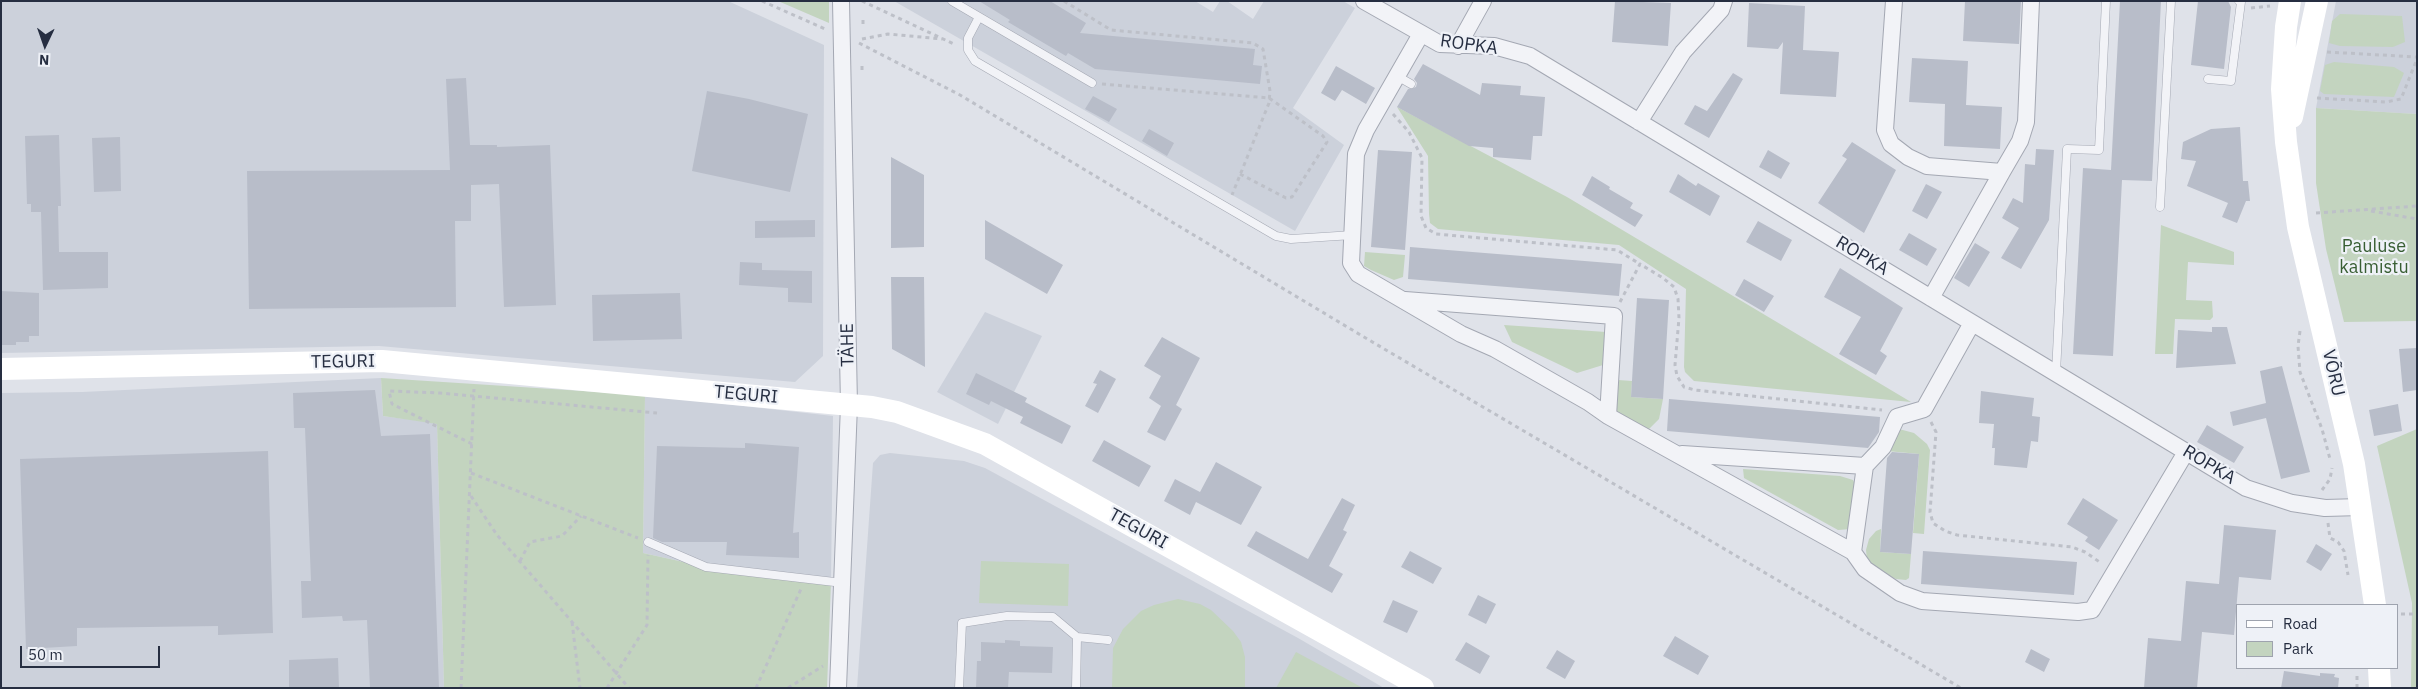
<!DOCTYPE html>
<html>
<head>
<meta charset="utf-8">
<style>
  body { margin:0 }
  #map { position:relative; width:2418px; height:689px; overflow:hidden; background:#dfe2e9; font-family:"IBM Plex Sans",sans-serif }
  canvas { display:block }
  .frame { position:absolute; inset:0; border:2px solid #262e41; pointer-events:none }
  .legend { position:absolute; left:2236px; top:604px; width:162px; height:65px; box-sizing:border-box; background:#eef1f7; border:1px solid #9ea3ae; margin:0; padding:6px 9px; list-style:none; font-size:15px; color:#262e41 }
  .legend li { display:flex; align-items:center; gap:10px; height:25px }
  .legend b { width:25px; border:1px solid #9ea3ae }
  .north { position:absolute; left:20px; top:20px; width:50px; height:50px; -webkit-text-stroke:4px #eef1f7; paint-order:stroke; rotate:183deg; font-size:14px; font-weight:700; line-height:20px; text-align:center; color:#262e41 }
  .north::after { content:''; display:block; margin:auto; width:18px; height:22px; background:#262e41; clip-path:polygon(50% 0,100% 100%,50% 72%,0 100%) }
  .scale { position:absolute; left:20px; top:646px; width:140px; height:22px; box-sizing:border-box; border:2px solid #262e41; border-top:0; padding-left:6px; font-size:15px; line-height:18px; white-space:nowrap; color:#262e41; -webkit-text-stroke:4px #eef1f7; paint-order:stroke }
</style>
</head>
<body>
<div id="map">
<canvas width="2418" height="689"></canvas>
<div class="frame"></div>
<ul class="legend">
<li><b style="height:6px;background:#fff"></b>Road</li>
<li><b style="height:14px;background:#c3d4bf"></b>Park</li>
</ul>
<div class="north">N</div>
<div class="scale">50 m</div>
</div>
<script>
const c = document.querySelector('canvas').getContext('2d');
c.lineJoin = 'round';
function fillPath(path, color) {
  c.fillStyle = color;
  c.fill(path, 'evenodd');
}
function toPath(rows) {
  const path = new Path2D();
  for (const r of rows) {
    path.moveTo(r[0], r[1]);
    for (let i = 2; i < r.length; i += 2) path.lineTo(r[i], r[i + 1]);
  }
  return path;
}
function strokePath(path, color, width, dash) {
  c.strokeStyle = color;
  c.lineWidth = width;
  c.lineCap = dash ? 'butt' : 'round';
  c.setLineDash(dash || []);
  c.stroke(path);
}
function drawText(font, color, halo, rows, align = 'center') {
  c.font = font + ' "IBM Plex Sans",sans-serif';
  c.lineWidth = 4.5;
  c.setLineDash([]);
  c.textBaseline = 'middle';
  c.strokeStyle = halo;
  c.fillStyle = color;
  for (const [text, x, y, turn = 0] of rows) {
    c.save();
    c.translate(x, y);
    c.rotate((+turn || 0) * Math.PI / 180);
    c.textAlign = isNaN(turn) ? turn : align;
    if (halo) c.strokeText(text, 0, 0);
    c.fillText(text, 0, 0);
    c.restore();
  }
}
const built = toPath([
  [1,1,728,1,824,45,823,356,795,382,379,346,1,353],
  [894,1,1195,1,1213,12,1220,1,1227,1,1253,19,1264,1,1343,1,1355,8,1293,108,1344,145,1295,231],
  [2336,1,2417,1,2417,114,2316,108],
  [985,312,1042,336,998,424,937,392],
  [381,378,383,416,437,423,444,688,1,688,1,393,82,392],
  [645,395,833,416,831,582,706,567,643,553],
  [890,453,964,461,985,468,1298,638,1384,688,857,688,873,463,880,455]
]);
const green = toPath([
  [778,1,829,1,829,23],
  [2340,14,2402,16,2405,42,2393,47,2340,46,2329,43,2332,21],
  [2334,62,2394,67,2404,73,2394,97,2324,94,2320,91,2325,65],
  [1397,107,1567,197,1911,402,1694,381,1685,372,1684,367,1686,289,1619,245,1438,229,1430,223,1429,214,1428,156],
  [2316,108,2417,114,2417,321,2344,322,2326,249,2316,183],
  [2161,225,2234,252,2234,265,2188,262,2186,300,2212,301,2213,317,2210,320,2175,319,2173,354,2155,354],
  [1365,252,1405,255,1403,277,1394,280,1371,270,1364,266],
  [1504,325,1606,332,1603,365,1577,373,1512,342],
  [381,378,645,395,643,553,706,567,831,582,827,688,444,688,437,424,383,416],
  [1618,380,1632,381,1631,397,1663,399,1659,419,1649,429,1620,416,1616,411],
  [1899,429,1914,433,1927,444,1930,450,1924,534,1913,533,1919,454,1887,451],
  [2417,429,2417,688,2411,688,2412,603,2377,446],
  [1743,469,1840,476,1853,480,1855,484,1851,529,1838,530,1744,478],
  [1881,529,1880,552,1911,554,1909,578,1906,580,1896,579,1872,567,1867,560,1866,550,1869,539,1876,531],
  [981,561,1069,564,1068,606,979,603],
  [1178,599,1200,604,1211,610,1233,631,1241,642,1245,657,1245,688,1112,688,1113,648,1123,629,1141,611,1154,605],
  [1296,652,1363,688,1276,688]
]);
const building = toPath([
  [979,1,1050,1,1086,23,1080,33,1255,49,1253,65,1262,66,1260,84,1095,69,1068,53,1066,56,1008,22,1010,20],
  [1615,1,1671,3,1668,46,1612,42],
  [1965,1,2021,1,2019,44,1963,41],
  [2120,1,2161,1,2152,181,2122,180,2113,356,2073,354,2083,168,2111,170],
  [2198,1,2228,1,2231,7,2224,69,2191,65],
  [1749,3,1805,6,1803,50,1839,52,1836,97,1780,94,1783,42,1778,49,1747,47],
  [1912,58,1968,61,1966,105,2002,107,2000,149,1944,146,1945,104,1909,102],
  [1423,64,1480,95,1482,83,1521,86,1520,95,1545,97,1542,136,1533,136,1531,160,1493,157,1493,148,1469,146,1397,107,1408,89,1416,87,1417,83,1414,79],
  [1336,66,1375,88,1366,104,1342,90,1335,101,1321,93],
  [1733,73,1743,79,1709,138,1684,124,1695,105,1707,111],
  [466,78,470,145,497,145,497,147,550,145,556,305,504,307,499,184,471,185,471,221,455,221,456,307,249,309,247,171,450,170,446,79],
  [707,91,749,99,808,114,790,192,692,171],
  [1093,96,1117,109,1109,122,1085,109],
  [2240,127,2243,181,2248,181,2250,201,2246,201,2237,223,2222,217,2228,203,2187,186,2196,161,2181,159,2183,142,2211,129],
  [1149,129,1174,143,1167,156,1142,141],
  [59,135,61,206,58,206,59,252,108,252,108,288,43,290,41,212,31,212,31,204,27,204,25,136],
  [120,137,121,191,94,192,92,138],
  [1852,142,1896,170,1864,233,1818,203,1847,159,1842,156],
  [2036,149,2054,150,2049,220,2021,269,2001,258,2019,228,2002,218,2013,198,2023,203,2025,164,2035,165],
  [1378,150,1412,152,1405,250,1371,247],
  [1768,150,1790,163,1781,179,1759,167],
  [891,157,924,175,924,247,891,248],
  [1678,174,1696,186,1698,183,1720,196,1710,216,1669,192],
  [1592,176,1610,187,1609,189,1633,203,1630,208,1643,215,1635,227,1582,195],
  [1926,184,1942,192,1927,219,1912,211],
  [815,220,815,237,755,238,755,221],
  [985,220,1063,265,1047,294,985,259],
  [1758,221,1792,240,1781,261,1746,242],
  [1909,233,1937,249,1927,266,1899,250],
  [1975,243,1990,252,1969,287,1954,278],
  [1410,247,1622,264,1619,296,1408,279],
  [740,262,762,263,762,270,812,271,812,303,788,302,788,288,739,285],
  [1840,268,1903,308,1880,351,1887,356,1876,375,1839,354,1861,317,1824,297],
  [891,277,924,277,925,367,892,349],
  [1744,279,1774,296,1764,312,1735,295],
  [1,291,39,293,39,336,29,336,29,342,16,342,16,345,1,345],
  [680,293,682,339,593,341,592,295],
  [1637,298,1669,300,1663,399,1631,397],
  [2212,327,2227,327,2236,364,2176,368,2178,330,2212,332],
  [1162,337,1200,358,1176,405,1182,409,1165,441,1147,432,1161,406,1149,398,1161,376,1144,366],
  [2417,348,2417,390,2403,392,2399,349],
  [2282,366,2310,472,2281,479,2266,418,2233,426,2230,412,2266,403,2260,371],
  [1100,370,1116,379,1098,413,1085,406,1097,384,1093,383],
  [976,373,1027,398,1025,402,1071,426,1062,444,1020,423,1023,417,991,401,989,405,966,394],
  [375,390,381,436,430,434,439,688,370,688,367,620,343,621,342,616,302,618,301,581,311,581,305,428,294,428,293,393],
  [1981,391,2034,398,2032,416,2040,417,2038,442,2031,441,2027,468,1994,465,1995,448,1992,448,1994,424,1979,423],
  [1669,399,1880,417,1879,432,1868,448,1667,431],
  [2398,404,2402,431,2374,436,2369,410],
  [2207,425,2244,447,2234,463,2197,442],
  [1104,440,1151,466,1139,487,1092,461],
  [745,443,799,447,793,533,799,532,799,558,726,555,727,542,662,542,653,538,657,446,745,448],
  [268,451,273,633,218,635,218,626,77,628,77,646,26,649,20,459],
  [1892,452,1919,454,1911,554,1880,552,1887,458],
  [1216,462,1262,487,1241,525,1196,502,1190,515,1164,501,1175,479,1200,492],
  [1342,498,1355,505,1343,530,1347,532,1329,566,1343,574,1332,593,1247,546,1256,531,1308,559],
  [2083,498,2118,520,2099,550,2085,541,2088,537,2067,524],
  [2224,525,2276,530,2271,580,2239,577,2234,635,2202,632,2197,688,2144,688,2148,638,2181,641,2186,581,2219,584],
  [2316,544,2332,554,2321,571,2306,562],
  [1410,551,1442,568,1433,584,1401,567],
  [1923,551,2077,562,2074,595,1921,584],
  [1478,595,1496,604,1486,624,1468,615],
  [1393,600,1418,611,1407,633,1383,622],
  [1675,636,1709,656,1698,675,1663,656],
  [1005,640,1020,641,1020,646,1053,647,1052,673,1009,672,1008,688,976,688,977,661,981,661,981,642,1005,643],
  [1466,642,1490,656,1480,674,1455,660],
  [2031,649,2050,659,2044,672,2025,662],
  [1557,650,1575,661,1565,679,1546,668],
  [338,658,339,688,289,688,289,660],
  [2284,671,2320,676,2320,673,2335,674,2334,677,2339,678,2338,688,2281,688]
]);
const path = toPath([
  [762,1,825,29],
  [862,1,956,45],
  [1064,1,1111,30,1253,43,1263,49,1270,91,1269,103,1232,195],
  [2251,8,2270,6],
  [863,24,863,16],
  [862,39,888,34,942,39],
  [859,43,960,95,1369,340,1961,688],
  [2327,52,2417,57],
  [862,70,862,63],
  [1102,84,1269,98,1323,136,1327,142,1292,197,1286,198,1240,174],
  [2317,98,2386,102,2401,99,2417,59],
  [1393,114,1409,132,1422,158,1421,216,1426,228,1436,234,1617,250,1640,264],
  [2371,211,2417,219],
  [2316,213,2417,206],
  [1620,302,1640,264,1663,278,1674,287,1678,299,1679,318,1675,365,1677,376,1684,387,1695,390,1882,410],
  [2300,331,2298,346,2300,372,2322,429,2330,459],
  [1931,422,1936,432,1930,512,1933,523,1945,531,1957,535,2072,547,2085,552,2101,563],
  [472,444,392,404,389,391,440,393,657,413],
  [471,473,638,538],
  [2322,490,2330,479,2332,468],
  [471,496,497,535,629,688],
  [2328,523,2330,538,2338,542,2344,551,2348,575],
  [520,561,530,542,562,536,581,516],
  [2401,614,2417,614],
  [572,622,580,688],
  [461,688,474,389],
  [607,688,647,625,648,555],
  [756,688,801,589],
  [788,688,823,666],
  [2357,688,2357,676]
]);
const lane = toPath([
  [952,1,1092,83],
  [979,17,968,38,968,50,975,61,1276,236,1291,239,1353,235],
  [1397,76,1411,84],
  [2208,79,2231,81,2241,2,2239,1],
  [2160,207,2171,1],
  [2056,373,2067,149,2099,150,2106,1],
  [648,542,706,567,843,583],
  [959,688,962,623,1007,616,1053,617,1077,637,1108,640],
  [1076,688,1077,637]
]);
const street = toPath([
  [1364,1,1440,44,1494,46,1530,56,2246,488,2292,503,2325,508,2361,507],
  [1894,1,1885,130,1891,144,1908,157,1927,166,2002,172,2020,141,2026,122,2031,1],
  [1421,34,1366,130,1356,154,1351,263,1358,274,1461,334,1495,349,1588,402,1608,416,1853,552,1865,569,1900,593,1922,601,2078,612,2092,610,2186,452],
  [1458,46,1483,1],
  [1639,122,1683,52,1721,10,1724,1],
  [1931,298,2002,172],
  [1405,300,1614,316,1608,416],
  [1682,454,1865,466,1853,552],
  [1865,466,1883,447,1897,417,1924,409,1972,323],
  [838,688,849,405,841,1]
]);
const secondary = toPath([
  [2290,1,2286,27,2282,89,2286,142,2298,227,2354,464,2375,605],
  [2292,117,2317,1],
  [1,369,382,361,872,407,897,412,985,444,1423,688],
  [2379,668,2380,688]
]);
const streetNames = [
  ["ROPKA",1469,45,8],
  ["ROPKA",1862,256,31],
  ["TÄHE",848,345,-91],
  ["TEGURI",343,362,-1],
  ["VÕRU",2333,373,77],
  ["TEGURI",746,395,5],
  ["ROPKA",2209,465,31],
  ["TEGURI",1138,529,29]
];
const parkNames = [
  ["Pauluse",2374,247],
  ["kalmistu",2374,268]
];
fillPath(built, '#ccd1db');
fillPath(green, '#c3d4bf');
fillPath(building, '#b8bdc9');
strokePath(lane, '#a4a8b3', 9);
strokePath(street, '#a4a8b3', 18);
strokePath(path, '#bdc0c8', 3, [4, 4]);
strokePath(lane, '#f2f3f7', 8);
strokePath(street, '#f2f3f7', 16);
strokePath(secondary, '#fff', 22);
drawText('18px', '#262e41', '#eef1f7', streetNames);
drawText('18px', '#385e33', '#eef1f7', parkNames);
</script>
</body>
</html>
